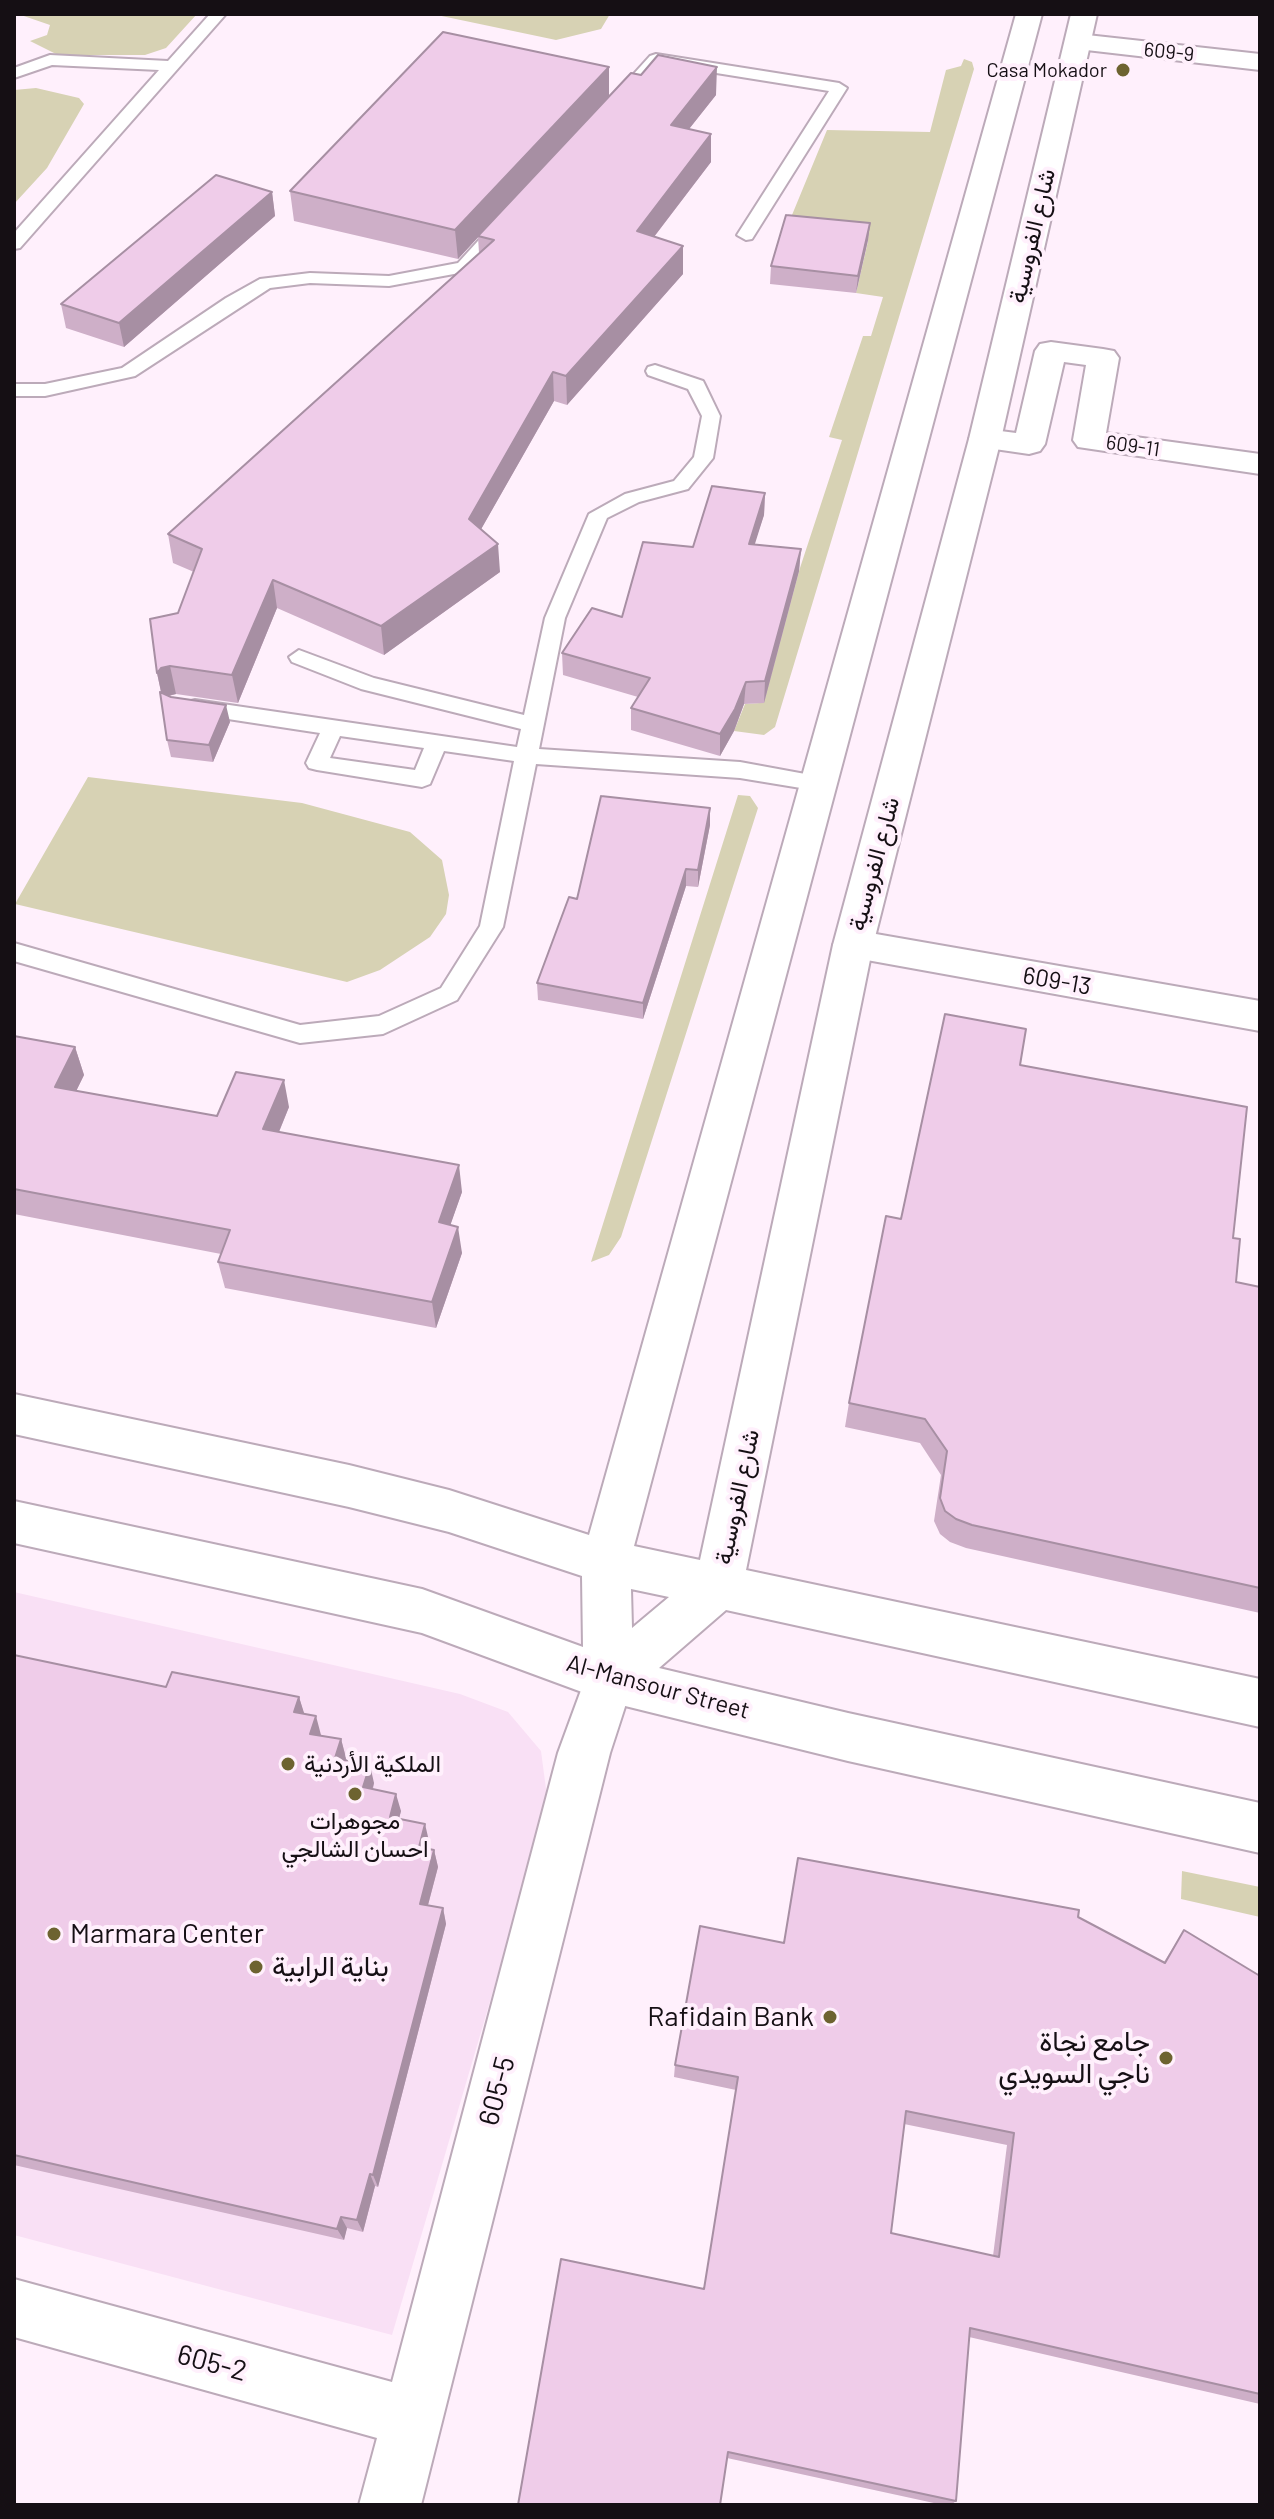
<!DOCTYPE html>
<html>
<head>
<meta charset="utf-8">
<style>
  body { margin:0 }
  #map { position:relative; width:1274px; height:2519px; overflow:hidden; background:#fff0fc; font-family:Barlow,sans-serif }
  canvas { display:block }
  .frame { position:absolute; inset:0; border:16px solid #150f14; pointer-events:none }
</style>
</head>
<body>
<div id="map">
<canvas width="1274" height="2519"></canvas>
<div class="frame"></div>
</div>
<script>
const c = document.querySelector('canvas').getContext('2d');
c.lineJoin = 'round';
function fillPath(path, color) {
  c.fillStyle = color;
  c.fill(path, 'evenodd');
}
function toPath(rows) {
  const path = new Path2D();
  for (const r of rows) {
    path.moveTo(r[0], r[1]);
    for (let i = 2; i < r.length; i += 2) path.lineTo(r[i], r[i + 1]);
  }
  return path;
}
function strokePath(path, color, width, dash) {
  c.strokeStyle = color;
  c.lineWidth = width;
  c.lineCap = dash ? 'butt' : 'round';
  c.setLineDash(dash || []);
  c.stroke(path);
}
function drawText(font, color, halo, rows, align = 'center') {
  c.font = font + ' Barlow,Vazirmatn,sans-serif';
  c.lineWidth = 8;
  c.setLineDash([]);
  c.textBaseline = 'middle';
  c.strokeStyle = halo;
  c.fillStyle = color;
  for (const [text, x, y, turn = 0] of rows) {
    c.save();
    c.translate(x, y);
    c.rotate((+turn || 0) * Math.PI / 180);
    c.textAlign = isNaN(turn) ? turn : align;
    if (halo) c.strokeText(text, 0, 0);
    c.fillText(text, 0, 0);
    c.restore();
  }
}
const built = toPath([
  [14,1592,460,1694,508,1712,541,1751,548,1804,392,2335,14,2235]
]);
const green = toPath([
  [18,14,197,14,166,48,145,55,58,55,30,41,47,35,50,25],
  [432,14,610,14,601,29,556,40],
  [964,59,972,62,974,69,775,727,764,735,734,731,745,704,760,703,765,698,799,571,842,440,829,437,863,336,871,336,883,297,856,293,868,241,785,232,827,130,930,132,946,70,961,66],
  [36,88,79,98,84,104,47,168,14,204,14,90],
  [88,777,302,803,410,832,442,860,449,895,446,914,430,937,380,970,347,982,15,904],
  [738,795,750,796,758,808,621,1237,609,1255,591,1262],
  [1182,1871,1260,1887,1260,1917,1181,1899]
]);
const lane = toPath([
  [210,14,226,14,20,248,14,249,14,233,159,70,52,65,14,78,14,68,50,55,168,61,210,14],
  [656,54,839,83,847,88,752,239,746,240,737,235,829,91,660,64,623,105,611,105,611,99,650,56,656,54],
  [503,219,512,224,470,271,389,286,310,283,270,288,135,376,45,396,14,396,14,384,45,384,122,368,226,298,260,279,310,273,389,276,458,263,497,220,503,219],
  [655,365,703,381,705,385,720,416,713,458,688,489,639,502,607,518,565,618,539,749,740,762,827,778,830,783,827,788,819,791,740,778,536,764,503,927,457,1000,383,1034,300,1043,14,961,14,943,300,1025,379,1016,441,988,480,926,514,761,444,751,430,784,422,787,317,770,309,768,306,763,320,733,195,714,187,712,184,707,187,702,195,700,517,747,521,729,361,689,292,662,289,657,299,650,374,678,524,715,545,618,589,514,625,494,674,481,694,457,702,416,688,389,648,375,646,371,648,367,655,365],
  [340,736,424,748,415,770,330,758,340,736]
]);
const street = toPath([
  [1078,34,1260,54,1260,70,1069,48,1065,42,1069,36,1078,34],
  [1051,342,1103,349,1114,351,1119,358,1106,433,1260,454,1260,474,1078,447,1073,440,1086,365,1064,362,1045,444,1040,451,1029,454,974,446,969,439,974,432,985,429,1016,433,1035,351,1040,344,1051,342],
  [853,930,1260,1001,1260,1031,839,955,833,945,839,935,853,930],
  [609,1656,627,1663,634,1679,610,1753,421,2505,359,2505,377,2438,14,2337,14,2279,392,2382,558,1753,591,1663,609,1656]
]);
const secondary = toPath([
  [1016,14,1042,14,634,1546,700,1560,833,945,969,439,1071,14,1097,14,1001,439,873,945,746,1570,1260,1679,1260,1727,726,1610,659,1668,848,1713,1260,1803,1260,1853,848,1761,609,1702,422,1633,14,1543,14,1501,422,1589,583,1647,582,1576,449,1532,349,1507,14,1434,14,1394,349,1465,449,1490,589,1535,1016,14],
  [631,1589,669,1597,632,1628,631,1589]
]);
const wall = toPath([
  [716,95,689,129,711,134,711,162,654,237,683,274,567,405,554,401,481,529,500,572,384,655,277,608,238,703,176,694,169,696,230,722,213,762,171,757,167,740,161,692,157,673,194,572,173,563,168,534,479,253,478,237,458,259,294,221,290,191,609,96],
  [272,192,275,216,124,347,66,328,61,304],
  [870,223,868,240,856,293,770,284,771,266],
  [765,493,764,515,754,544,801,549,799,571,764,703,744,704,734,731,720,756,631,730,631,708,638,697,563,675,562,653,622,617,693,547],
  [710,808,710,825,698,887,686,886,643,1019,538,1000,537,983,577,899],
  [14,1036,75,1047,84,1075,76,1091,217,1116,289,1107,279,1132,462,1192,450,1225,462,1253,436,1328,225,1288,218,1262,221,1254,14,1214],
  [1020,1065,1233,1238,1236,1282,1260,1287,1260,1613,966,1548,950,1542,940,1534,934,1521,941,1475,920,1443,845,1427,849,1403,901,1219],
  [14,1655,166,1687,299,1697,304,1714,321,1736,341,1739,346,1758,345,1760,374,1783,373,1789,401,1811,399,1818,429,1841,427,1848,434,1850,438,1867,428,1905,443,1908,446,1924,378,2187,375,2186,363,2232,347,2228,344,2240,14,2165],
  [1078,1917,1164,1962,1184,1930,1260,1976,1260,2404,969,2337,956,2501,951,2505,943,2505,727,2458,704,2289,736,2090,674,2077,675,2065,784,1943],
  [904,2124,1007,2145,993,2256,891,2233]
]);
const shadedWall = toPath([
  [609,67,609,96,458,259,455,230],
  [717,67,716,95,670,153,671,125],
  [711,134,711,162,637,259,637,231],
  [272,192,275,216,124,347,119,323],
  [870,223,868,240,856,293,858,276],
  [683,246,683,274,567,405,566,376],
  [553,372,554,401,471,547,469,519],
  [765,493,764,515,748,566,749,544],
  [498,544,500,572,384,655,381,626],
  [801,549,799,571,764,703,765,681],
  [273,580,277,608,238,703,232,675],
  [170,666,176,694,167,696,163,701,157,673,161,668],
  [746,682,744,704,734,731,720,756,720,734],
  [226,705,230,722,213,762,209,745],
  [710,808,710,825,698,887,698,870],
  [686,869,686,886,643,1019,643,1003],
  [75,1047,84,1075,65,1114,55,1087],
  [284,1080,289,1107,269,1156,263,1129],
  [459,1165,462,1192,442,1249,439,1222],
  [458,1227,462,1253,436,1328,432,1302],
  [299,1697,305,1716,294,1712],
  [316,1716,321,1735,316,1753,310,1734],
  [341,1739,346,1758,341,1777,335,1758],
  [370,1765,374,1783,368,1805,363,1787],
  [396,1794,401,1811,395,1834,390,1817],
  [425,1824,429,1841,423,1864,419,1847],
  [434,1850,438,1867,424,1920,420,1904],
  [443,1908,446,1924,378,2187,373,2175],
  [370,2174,375,2186,363,2232,357,2220],
  [341,2217,347,2228,344,2240,337,2229]
]);
const building = toPath([
  [443,32,609,67,455,230,290,191,443,32],
  [658,55,717,67,671,125,711,134,637,231,683,246,566,376,553,372,469,519,498,544,381,626,273,580,232,675,170,666,161,668,157,673,150,619,178,613,202,549,168,534,494,240,478,236,631,73,641,75,658,55],
  [216,175,272,192,119,323,61,304,216,175],
  [786,215,870,223,858,276,771,266,786,215],
  [712,486,765,493,749,544,801,549,765,681,746,682,735,709,720,734,631,708,650,678,562,653,592,608,622,617,643,542,693,547,712,486],
  [160,692,171,697,226,705,209,745,167,740,160,692],
  [601,796,710,808,698,870,686,869,643,1003,537,983,569,897,577,899,601,796],
  [945,1014,1026,1029,1020,1065,1247,1107,1233,1238,1240,1239,1236,1282,1260,1287,1260,1588,972,1525,956,1519,945,1511,940,1498,947,1451,925,1419,849,1403,886,1216,901,1219,945,1014],
  [14,1036,75,1047,55,1087,217,1116,236,1072,284,1080,263,1129,459,1165,439,1222,458,1227,432,1302,218,1262,230,1230,14,1189,14,1036],
  [14,1655,166,1687,172,1672,299,1697,294,1712,316,1716,310,1734,341,1739,335,1758,370,1765,363,1787,396,1794,390,1817,425,1824,419,1847,434,1850,420,1904,443,1908,373,2175,370,2174,357,2220,341,2217,337,2229,14,2155,14,1655],
  [798,1858,1079,1910,1078,1917,1165,1963,1184,1930,1260,1976,1260,2394,970,2328,956,2501,728,2452,720,2505,518,2505,561,2259,704,2289,738,2077,675,2065,700,1926,784,1943,798,1858],
  [906,2111,1014,2133,999,2257,891,2233,906,2111]
]);
const markers = [
  [1123,70,8,"#6d6330"],
  [288,1764,8,"#6d6330"],
  [355,1794,8,"#6d6330"],
  [54,1934,8,"#6d6330"],
  [256,1967,8,"#6d6330"],
  [830,2017,8,"#6d6330"],
  [1166,2058,8,"#6d6330"]
];
const farStreetnames = [
  ["609-9",1169,52,6],
  ["609-11",1133,446,8]
];
const farPoinames = [
  ["Casa Mokador",1107,70]
];
const streetNames = [
  ["شارع الفروسية",1032,236,-77],
  ["شارع الفروسية",874,864,-75],
  ["609-13",1057,981,10],
  ["شارع الفروسية",737,1497,-78],
  ["Al-Mansour Street",658,1687,15]
];
const poiNames = [
  ["الملكية الأردنية",304,1764],
  ["مجوهرات",355,1821,"center"],
  ["احسان الشالجي",355,1849,"center"]
];
const nearPoinames = [
  ["Marmara Center",70,1934],
  ["بناية الرابية",272,1967],
  ["Rafidain Bank",814,2017,"right"],
  ["جامع نجاة",1150,2042,"right"],
  ["ناجي السويدي",1150,2074,"right"]
];
const nearStreetnames = [
  ["605-5",497,2091,-75],
  ["605-2",212,2363,15]
];
fillPath(built, '#f9e0f5');
fillPath(green, '#d7d2b4');
strokePath(lane, '#bcaab9', 4);
strokePath(street, '#bcaab9', 4);
strokePath(secondary, '#bcaab9', 4);
fillPath(lane, '#fff');
fillPath(street, '#fff');
fillPath(secondary, '#fff');
fillPath(wall, '#ceafc8');
fillPath(shadedWall, '#a78fa3');
fillPath(building, '#efcce9');
strokePath(building, '#a78fa3', 2);
for (const [x, y, r, color] of markers) {
  const dot = new Path2D();
  dot.arc(x, y, r, 0, 2 * Math.PI);
  c.fillStyle = color;
  c.fill(dot);
  strokePath(dot, '#fff0fc', 3);
}
drawText('20px', '#150f14', '#fff0fc', farStreetnames);
drawText('20px', '#150f14', '#fff0fc', farPoinames, 'right');
drawText('24px', '#150f14', '#fff0fc', streetNames);
drawText('24px', '#150f14', '#fff0fc', poiNames, 'left');
drawText('28px', '#150f14', '#fff0fc', nearPoinames, 'left');
drawText('28px', '#150f14', '#fff0fc', nearStreetnames);
</script>
</body>
</html>
